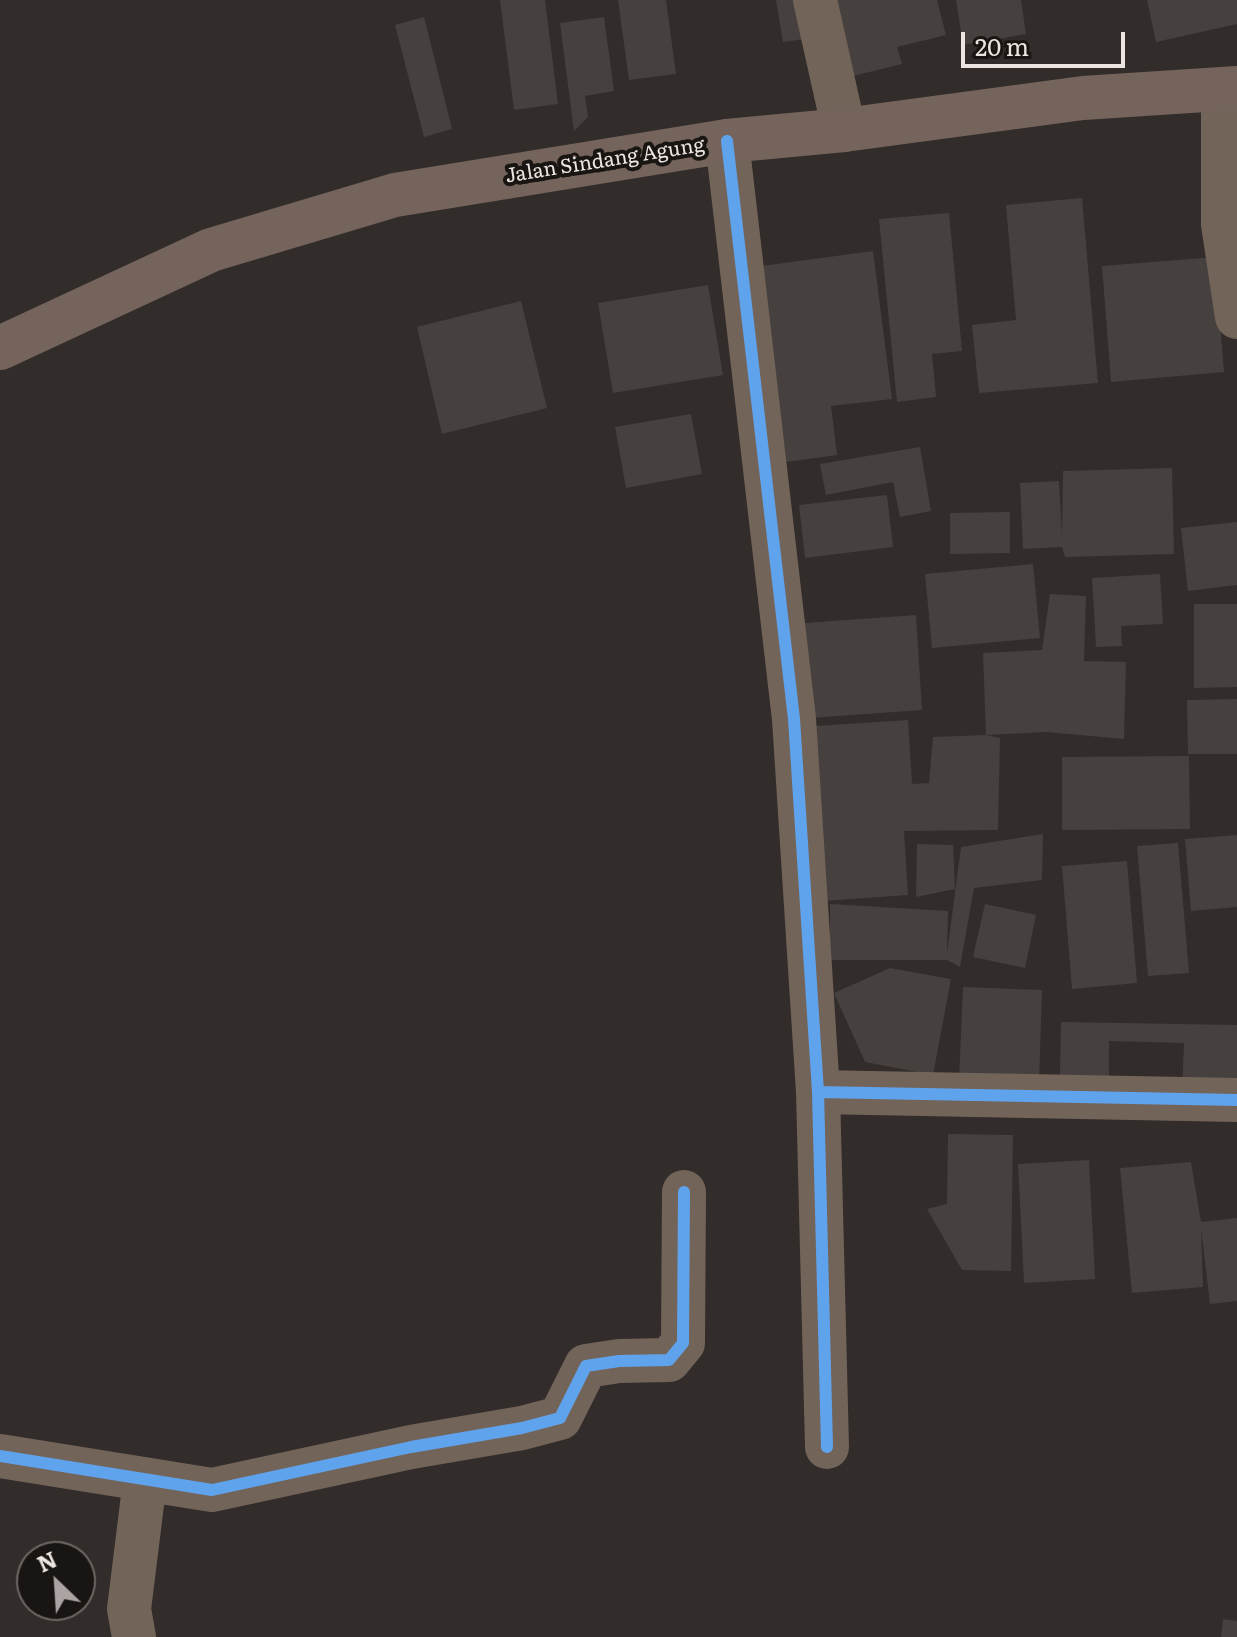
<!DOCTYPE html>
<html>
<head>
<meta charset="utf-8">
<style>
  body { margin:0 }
  #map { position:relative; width:1237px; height:1637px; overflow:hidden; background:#322c2a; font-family:Literata,serif }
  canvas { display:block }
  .north { position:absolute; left:16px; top:1541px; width:80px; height:80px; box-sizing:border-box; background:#191512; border:2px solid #6d6865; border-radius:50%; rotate:335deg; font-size:22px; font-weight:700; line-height:32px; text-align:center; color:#ece5e2 }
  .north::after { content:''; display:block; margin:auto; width:28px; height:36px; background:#aba4a2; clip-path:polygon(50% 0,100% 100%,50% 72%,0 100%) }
  .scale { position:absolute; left:961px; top:32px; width:164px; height:36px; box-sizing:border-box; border:4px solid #ece5e2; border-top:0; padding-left:10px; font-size:24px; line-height:28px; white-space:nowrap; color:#ece5e2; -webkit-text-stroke:6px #191512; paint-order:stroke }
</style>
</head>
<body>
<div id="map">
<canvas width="1237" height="1637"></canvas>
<div class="north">N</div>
<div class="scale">20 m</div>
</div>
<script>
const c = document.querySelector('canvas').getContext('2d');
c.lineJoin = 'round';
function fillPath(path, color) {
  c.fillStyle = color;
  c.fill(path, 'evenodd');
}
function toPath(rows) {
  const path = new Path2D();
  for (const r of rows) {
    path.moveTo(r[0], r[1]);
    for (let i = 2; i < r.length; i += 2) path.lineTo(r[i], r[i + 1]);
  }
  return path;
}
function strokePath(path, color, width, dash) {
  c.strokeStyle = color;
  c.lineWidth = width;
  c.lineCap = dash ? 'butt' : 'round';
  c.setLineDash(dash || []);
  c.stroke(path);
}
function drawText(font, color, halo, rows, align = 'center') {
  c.font = font + ' Literata,serif';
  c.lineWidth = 8;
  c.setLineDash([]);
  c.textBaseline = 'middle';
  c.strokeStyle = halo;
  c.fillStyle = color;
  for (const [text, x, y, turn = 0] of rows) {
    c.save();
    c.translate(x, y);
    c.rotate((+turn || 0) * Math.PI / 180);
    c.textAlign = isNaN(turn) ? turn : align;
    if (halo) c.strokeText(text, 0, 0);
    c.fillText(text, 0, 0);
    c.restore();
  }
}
const building = toPath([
  [500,0,545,0,558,104,514,110],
  [618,0,666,0,676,74,629,80],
  [776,0,798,0,805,39,783,42],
  [825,0,937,0,946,35,897,47,902,64,845,78],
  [956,0,1021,0,1026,34,963,45],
  [1147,0,1237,0,1237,24,1156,42],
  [424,17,452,129,424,137,395,25],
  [604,17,614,91,585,96,588,117,574,131,560,23],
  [1082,198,1098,383,979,393,972,325,1016,320,1006,205],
  [949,213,962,351,932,354,936,397,897,402,879,219],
  [873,251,892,399,831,406,837,455,779,463,754,267],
  [1215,257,1224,372,1111,382,1102,266],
  [708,285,723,375,613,393,598,303],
  [521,301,547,408,442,434,417,327],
  [691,414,702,474,626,488,615,427],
  [920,447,931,511,900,517,893,482,826,495,820,464],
  [1172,468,1174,554,1065,557,1062,547,1023,549,1020,483,1059,481,1062,536,1063,471],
  [887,495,893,547,805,558,799,505],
  [1010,512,1010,553,950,554,950,513],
  [1237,522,1237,585,1188,591,1181,528],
  [1033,564,1040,638,932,648,925,574],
  [1160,574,1163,624,1121,626,1122,646,1096,647,1092,578],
  [1050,594,1086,596,1084,661,1126,662,1124,739,1046,732,986,735,983,653,1042,650],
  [1194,604,1237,604,1237,687,1194,688],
  [916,615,922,710,811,718,805,623],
  [1237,699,1237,754,1188,754,1187,700],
  [908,720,912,784,929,783,933,737,986,735,1000,738,998,830,904,831,908,895,810,902,800,727],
  [1189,756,1190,829,1062,830,1062,757],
  [1043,834,1042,880,974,888,960,967,947,960,830,960,830,904,948,911,947,954,961,847],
  [1237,835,1237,907,1191,911,1185,839],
  [1178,843,1189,973,1148,976,1137,846],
  [917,844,953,845,955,889,916,897],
  [1127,861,1137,983,1072,989,1062,866],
  [985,904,1036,915,1025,968,973,957],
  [890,968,951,979,933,1075,865,1062,834,993],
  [963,987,1042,990,1039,1082,959,1080],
  [1061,1022,1237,1025,1237,1090,1182,1089,1184,1043,1109,1041,1109,1076,1060,1075],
  [948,1134,1013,1135,1011,1271,962,1270,927,1209,947,1204],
  [1089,1160,1095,1279,1024,1283,1018,1164],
  [1191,1162,1201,1222,1237,1218,1237,1301,1210,1304,1201,1228,1203,1287,1132,1293,1120,1168],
  [1223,1619,1237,1621,1237,1637,1221,1637]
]);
const minor = toPath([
  [815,0,844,130],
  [1223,89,1223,224,1237,317],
  [727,141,794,719,818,1092,827,1447],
  [818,1092,1237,1100],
  [0,1456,212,1490,411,1447,522,1428,560,1418,586,1366,619,1361,669,1360,683,1343,684,1192],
  [134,1637,129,1609,145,1480]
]);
const primary = toPath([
  [0,348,211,250,395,195,727,141,844,130,1083,98,1237,88]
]);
const cycleway = toPath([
  [727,141,794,719,818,1092,827,1447],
  [818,1092,1237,1100],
  [0,1456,212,1490,411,1447,522,1428,560,1418,586,1366,619,1361,669,1360,683,1343,684,1192]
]);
const streetNames = [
  ["Jalan Sindang Agung",605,161,-9]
];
fillPath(building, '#46413f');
strokePath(minor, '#73645a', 44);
strokePath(primary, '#74645c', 44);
strokePath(cycleway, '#60a3ed', 12);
drawText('20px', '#ece5e2', '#191512', streetNames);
</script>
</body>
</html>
